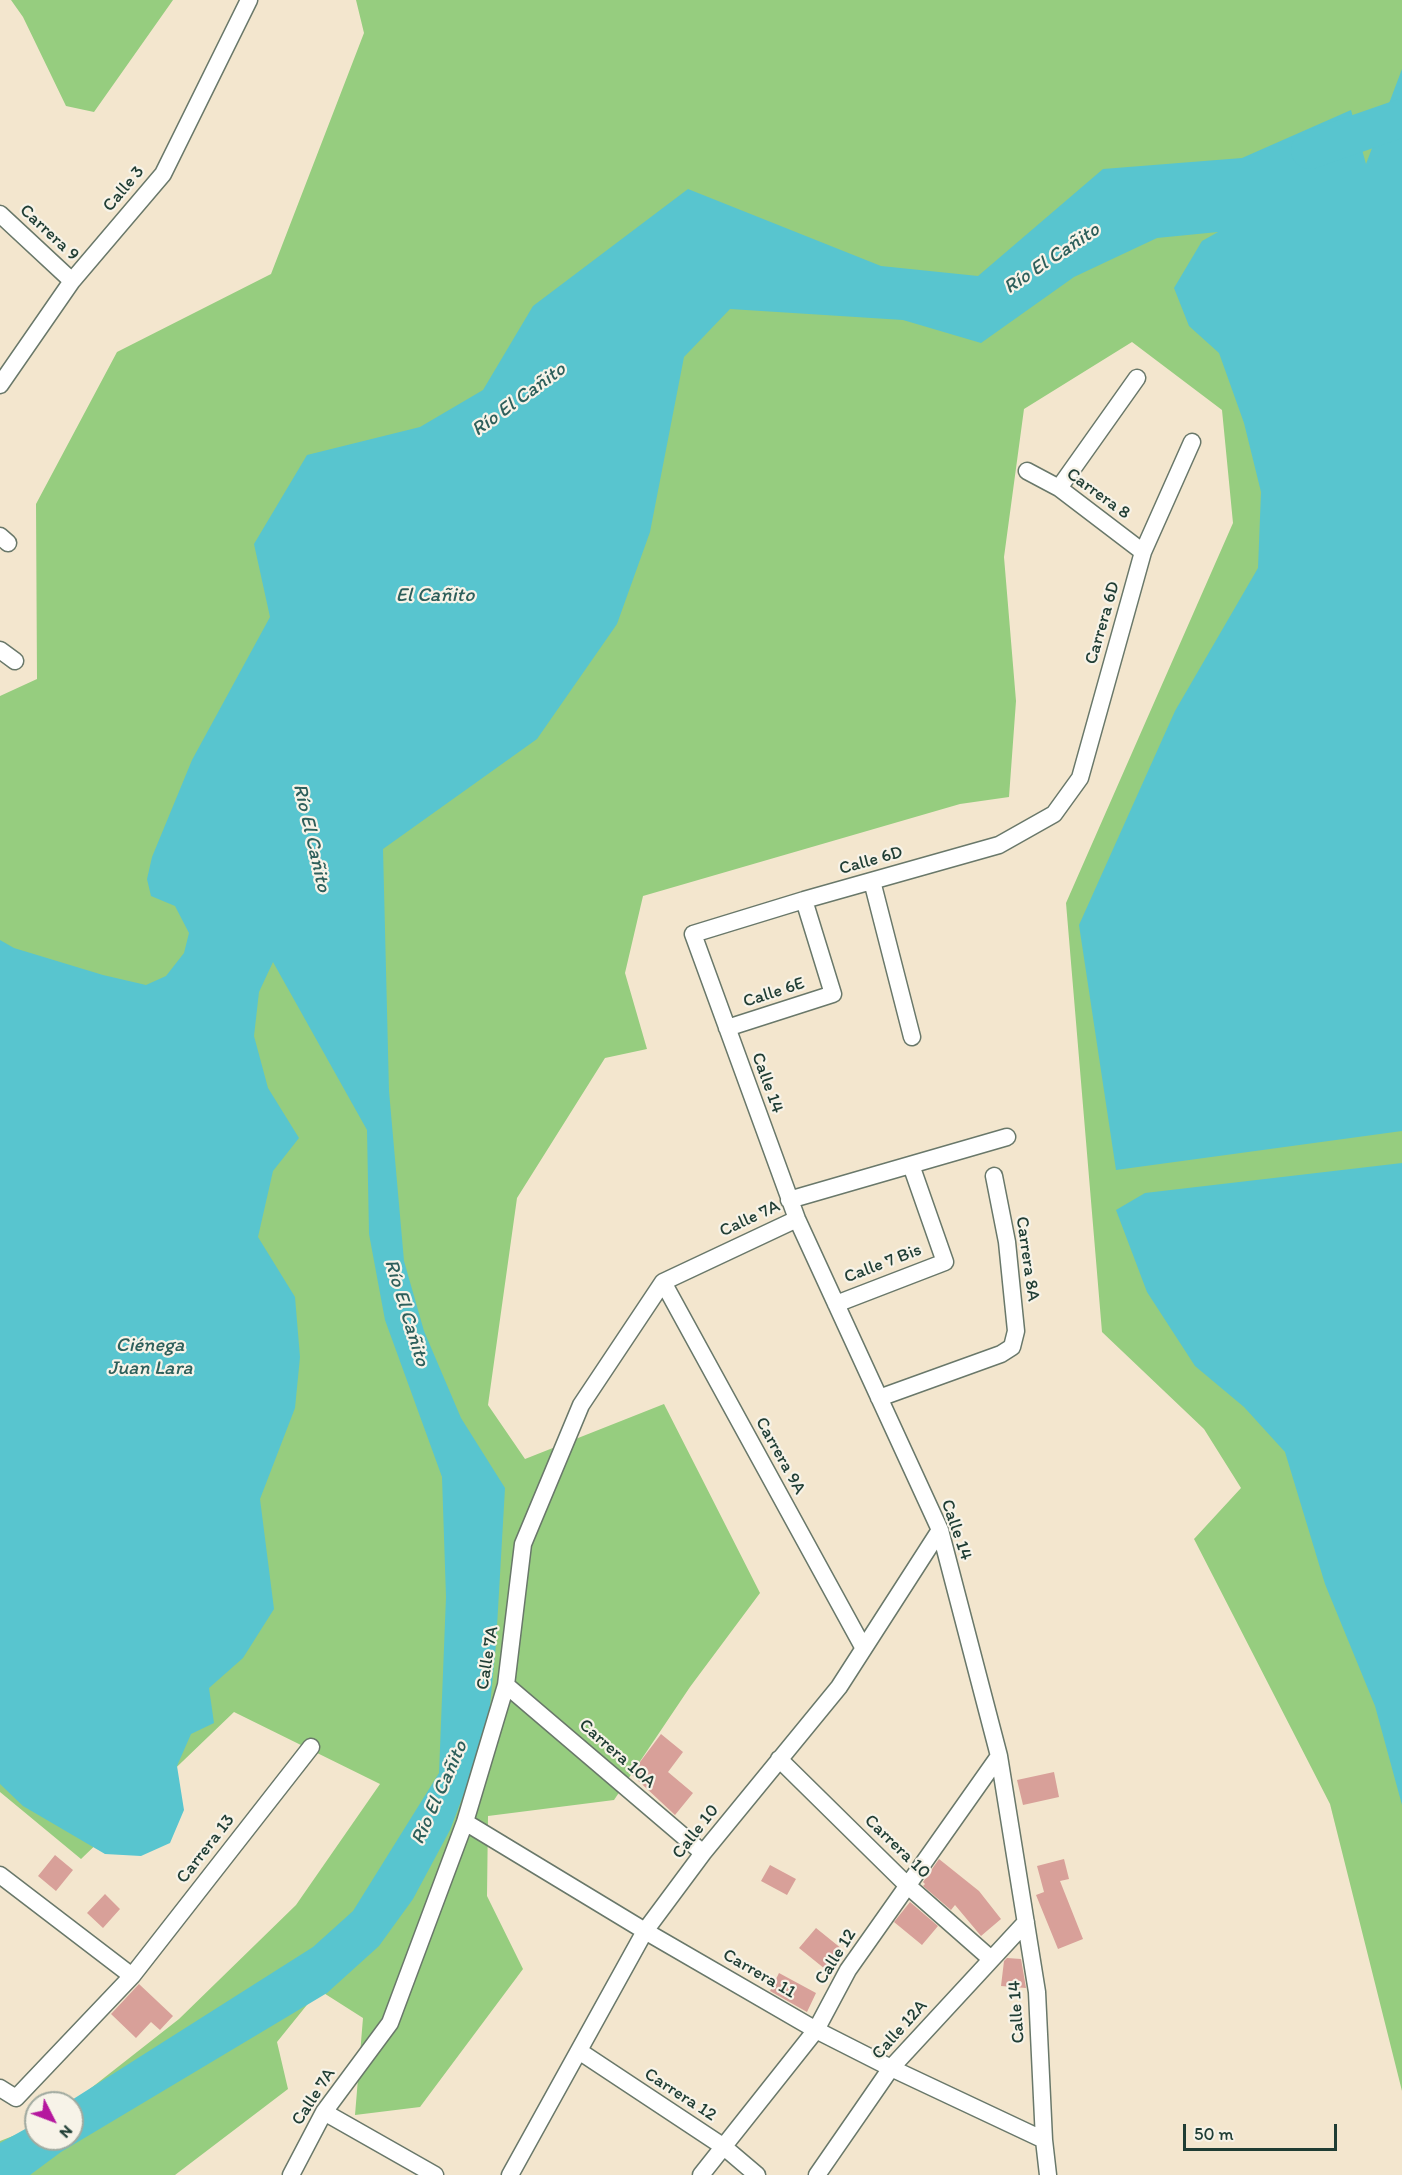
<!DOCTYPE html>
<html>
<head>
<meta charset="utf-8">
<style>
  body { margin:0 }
  #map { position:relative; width:1402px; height:2175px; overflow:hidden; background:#f3e6ce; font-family:Itim,sans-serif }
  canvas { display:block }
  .north { position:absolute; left:24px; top:2091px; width:60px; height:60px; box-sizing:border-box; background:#f7f3e8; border:2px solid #a1aaa0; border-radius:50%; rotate:132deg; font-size:16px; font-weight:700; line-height:24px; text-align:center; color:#1f3d34 }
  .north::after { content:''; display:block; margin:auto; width:21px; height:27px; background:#b5179e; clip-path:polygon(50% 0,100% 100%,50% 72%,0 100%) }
  .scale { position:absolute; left:1183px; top:2124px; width:154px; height:27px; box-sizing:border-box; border:3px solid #1f3d34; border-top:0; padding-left:8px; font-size:18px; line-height:21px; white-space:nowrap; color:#1f3d34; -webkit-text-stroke:4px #f7f3e8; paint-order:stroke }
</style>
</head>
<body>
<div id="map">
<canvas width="1402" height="2175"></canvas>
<div class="north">N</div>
<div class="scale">50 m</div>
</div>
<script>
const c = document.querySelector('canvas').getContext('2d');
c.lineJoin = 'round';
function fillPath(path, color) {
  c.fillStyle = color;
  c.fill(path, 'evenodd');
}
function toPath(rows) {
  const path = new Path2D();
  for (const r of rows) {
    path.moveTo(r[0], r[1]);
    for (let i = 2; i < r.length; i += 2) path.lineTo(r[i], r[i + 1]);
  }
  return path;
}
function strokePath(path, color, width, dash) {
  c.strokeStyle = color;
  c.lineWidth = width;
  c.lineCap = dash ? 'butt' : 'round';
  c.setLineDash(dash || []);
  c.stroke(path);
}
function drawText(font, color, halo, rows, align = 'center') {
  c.font = font + ' Itim,sans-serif';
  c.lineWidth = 4.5;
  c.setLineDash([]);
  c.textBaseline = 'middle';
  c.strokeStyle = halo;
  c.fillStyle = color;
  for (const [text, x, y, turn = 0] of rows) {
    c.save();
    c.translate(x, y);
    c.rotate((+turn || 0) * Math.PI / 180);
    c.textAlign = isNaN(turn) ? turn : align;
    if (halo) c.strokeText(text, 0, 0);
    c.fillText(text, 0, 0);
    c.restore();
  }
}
const green = toPath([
  [11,0,173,0,94,112,66,106,23,17],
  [356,0,1402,0,1402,2091,1330,1804,1194,1539,1241,1488,1204,1429,1102,1332,1066,903,1233,523,1222,410,1132,342,1024,409,1004,557,1016,701,1009,797,960,804,643,896,625,973,647,1049,605,1058,517,1198,488,1405,525,1459,664,1404,760,1593,690,1687,614,1800,488,1816,487,1896,523,1969,420,2107,355,2115,363,2018,319,1990,277,2042,288,2089,175,2175,0,2175,0,2141,36,2127,36,2139,72,2139,72,2103,179,2019,296,1905,380,1784,234,1712,81,1859,0,1792,0,696,37,679,36,504,117,352,271,274,364,33]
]);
const water = toPath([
  [1402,69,1402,1131,1116,1170,1079,925,1175,711,1258,568,1261,492,1244,423,1219,353,1189,326,1174,288,1202,241,1218,232,1157,238,1074,277,981,343,903,320,730,309,684,357,650,532,617,624,537,739,383,849,389,1091,404,1261,424,1331,461,1418,505,1488,496,1644,490,1706,476,1762,450,1830,413,1899,379,1946,327,1993,61,2152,30,2175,0,2175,0,2143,36,2123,36,2139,72,2139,72,2103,67,2103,313,1947,353,1911,439,1773,446,1597,442,1477,385,1320,369,1234,367,1130,273,962,259,992,254,1036,268,1088,299,1138,273,1171,258,1237,295,1297,300,1357,295,1408,260,1499,274,1609,243,1658,209,1688,214,1723,191,1734,177,1766,184,1810,170,1843,141,1856,105,1854,23,1806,0,1784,0,940,14,948,103,975,146,985,166,976,184,953,189,933,175,906,151,896,147,879,152,857,192,760,270,617,254,544,307,455,420,427,483,390,533,306,688,189,881,266,978,276,1103,169,1242,158,1351,110,1366,164],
  [1402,1163,1402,1805,1375,1706,1325,1584,1285,1452,1244,1407,1195,1366,1147,1292,1116,1210,1145,1193]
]);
const river = toPath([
  [1310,150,1402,118]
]);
const building = toPath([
  [661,1734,683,1752,668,1772,693,1793,675,1815,631,1774],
  [1054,1772,1059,1797,1023,1805,1017,1780],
  [55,1855,73,1870,56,1891,38,1876],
  [939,1859,979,1891,1001,1919,981,1936,955,1905,951,1910,923,1886,925,1884,923,1882],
  [1064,1859,1069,1879,1060,1881,1083,1939,1058,1949,1036,1895,1044,1892,1037,1866],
  [770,1865,796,1879,787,1895,761,1881],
  [105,1894,120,1909,103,1928,87,1913],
  [910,1902,938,1926,922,1945,894,1922],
  [816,1928,842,1949,825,1969,799,1948],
  [1007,1958,1021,1959,1026,1988,1001,1986,1004,1961],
  [779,1973,816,1993,807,2012,770,1991],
  [139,1984,173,2016,160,2030,151,2022,136,2038,111,2014]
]);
const minor = toPath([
  [0,214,72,281],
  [0,385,72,281,163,174,249,0],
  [1027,471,1059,488,1143,552],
  [1059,488,1137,378],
  [0,536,8,543],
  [0,650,15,661],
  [872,881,912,1037],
  [727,1028,833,994,804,900],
  [789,1200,1007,1137],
  [663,1282,863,1647],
  [836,1304,945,1262,911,1165],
  [879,1398,1001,1354,1012,1347,1016,1331,1007,1242,994,1176],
  [506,1685,703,1853],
  [779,1759,908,1886,991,1959],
  [465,1822,645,1931,816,2030,891,2068,1044,2140],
  [0,1875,132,1976],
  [579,2051,724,2147,757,2175],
  [0,2088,16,2098,132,1976,311,1747],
  [324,2112,435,2175],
  [291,2175,324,2112,390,2023,465,1822,506,1685,523,1544,581,1405,663,1282,797,1219],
  [510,2175,645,1931,703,1853,839,1687,940,1530],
  [701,2175,816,2030,848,1970,999,1756],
  [817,2175,891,2068,1026,1922],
  [1048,2175,1044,2140,1037,1992,999,1756,940,1530,797,1219,693,934,804,900,999,845,1054,814,1080,778,1143,552,1192,442]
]);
const streetNames = [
  ["Calle 3",124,189,-50],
  ["Carrera 9",49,233,43],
  ["Carrera 8",1098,494,36],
  ["Carrera 6D",1103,623,-74],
  ["Calle 6D",871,861,-16],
  ["Calle 6E",774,993,-18],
  ["Calle 14",767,1083,70],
  ["Calle 7A",750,1219,-25],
  ["Carrera 8A",1027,1259,82],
  ["Calle 7 Bis",883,1264,-21],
  ["Carrera 9A",780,1456,61],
  ["Calle 14",956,1530,71],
  ["Calle 7A",488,1658,-81],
  ["Carrera 10A",617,1754,41],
  ["Calle 10",696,1832,-52],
  ["Carrera 10",897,1847,44],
  ["Carrera 13",206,1849,-52],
  ["Calle 12",836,1957,-58],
  ["Carrera 11",759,1974,30],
  ["Calle 14",1017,2012,-94],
  ["Calle 12A",900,2030,-48],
  ["Carrera 12",680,2095,33],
  ["Calle 7A",314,2097,-57]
];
const waterNames = [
  ["Río El Cañito",1052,259,-34],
  ["Río El Cañito",519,400,-36],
  ["El Cañito",435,596],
  ["Río El Cañito",311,838,77],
  ["Río El Cañito",406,1313,73],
  ["Ciénega",150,1346],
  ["Juan Lara",150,1369],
  ["Río El Cañito",440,1793,-66]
];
fillPath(green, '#96cd7f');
fillPath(water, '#58c5cf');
strokePath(river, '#58c5cf', 38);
fillPath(building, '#d8a099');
strokePath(minor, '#69786a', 19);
strokePath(minor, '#fff', 16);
drawText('18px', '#1f3d34', '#f7f3e8', streetNames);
drawText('italic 20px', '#2d5f5b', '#f7f3e8', waterNames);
</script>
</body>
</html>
